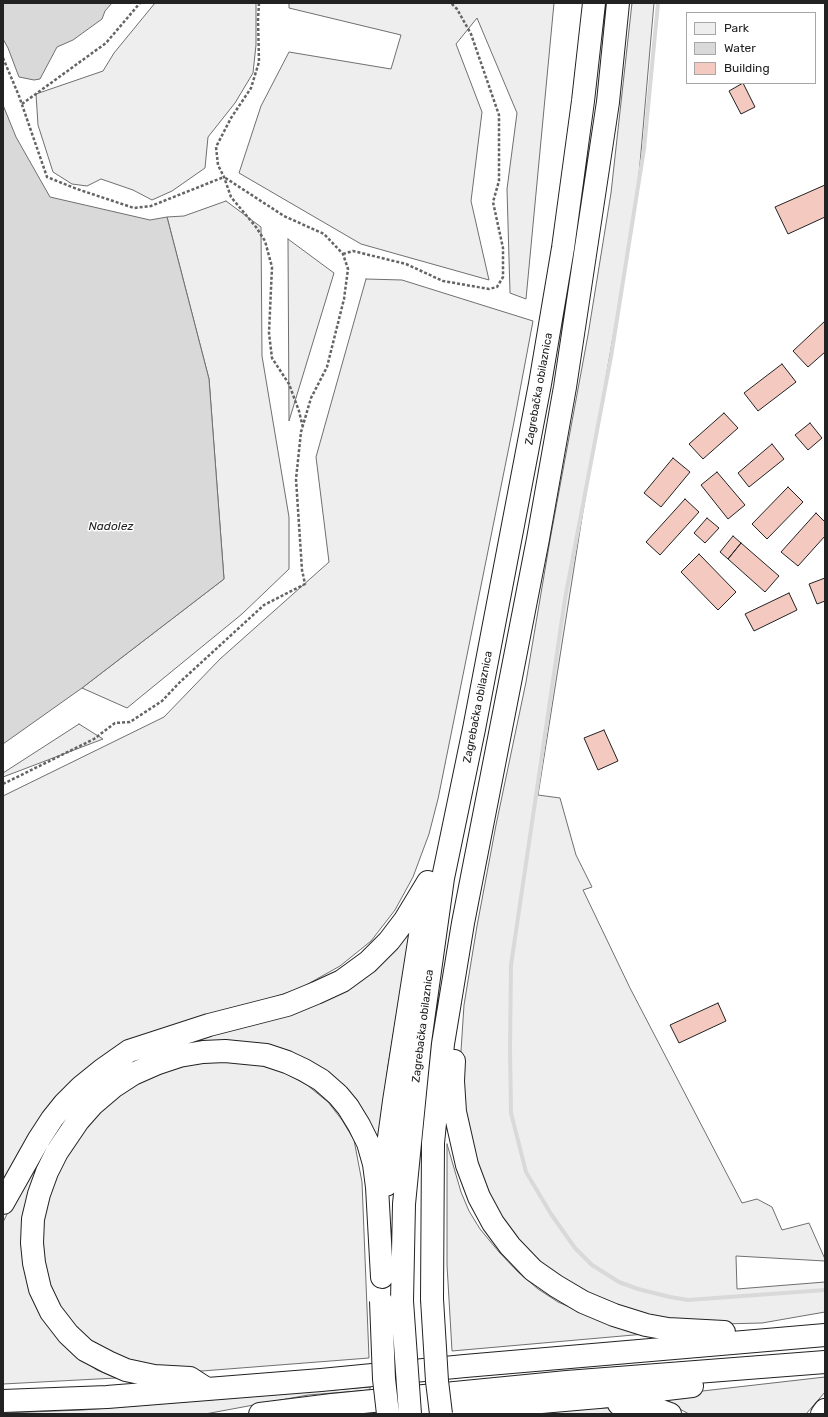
<!DOCTYPE html>
<html>
<head>
<meta charset="utf-8">
<style>
  body { margin:0 }
  #map { position:relative; width:828px; height:1417px; overflow:hidden; background:#fff; font-family:Rubik,sans-serif }
  canvas { display:block }
  .frame { position:absolute; inset:0; border:4px solid #222; pointer-events:none }
  .legend { position:absolute; left:686px; top:12px; width:130px; height:72px; box-sizing:border-box; background:#fff; border:1px solid #a7a7a7; margin:0; padding:5px 7px; list-style:none; font-size:12px; color:#222 }
  .legend li { display:flex; align-items:center; gap:8px; height:20px }
  .legend b { width:20px; border:1px solid #a7a7a7 }
</style>
</head>
<body>
<div id="map">
<canvas width="828" height="1417"></canvas>
<div class="frame"></div>
<ul class="legend">
<li><b style="height:11px;background:#eee"></b>Park</li>
<li><b style="height:11px;background:#d9d9d9"></b>Water</li>
<li><b style="height:11px;background:#f3c9c0"></b>Building</li>
</ul>
</div>
<script>
const c = document.querySelector('canvas').getContext('2d');
c.lineJoin = 'round';
function fillPath(path, color) {
  c.fillStyle = color;
  c.fill(path, 'evenodd');
}
function toPath(rows) {
  const path = new Path2D();
  for (const r of rows) {
    path.moveTo(r[0], r[1]);
    for (let i = 2; i < r.length; i += 2) path.lineTo(r[i], r[i + 1]);
  }
  return path;
}
function strokePath(path, color, width, dash) {
  c.strokeStyle = color;
  c.lineWidth = width;
  c.lineCap = dash ? 'butt' : 'round';
  c.setLineDash(dash || []);
  c.stroke(path);
}
function drawText(font, color, halo, rows, align = 'center') {
  c.font = font + ' Rubik,sans-serif';
  c.lineWidth = 3;
  c.setLineDash([]);
  c.textBaseline = 'middle';
  c.strokeStyle = halo;
  c.fillStyle = color;
  for (const [text, x, y, turn = 0] of rows) {
    c.save();
    c.translate(x, y);
    c.rotate((+turn || 0) * Math.PI / 180);
    c.textAlign = isNaN(turn) ? turn : align;
    if (halo) c.strokeText(text, 0, 0);
    c.fillText(text, 0, 0);
    c.restore();
  }
}
const green = toPath([
  [155,3,256,3,256,45,253,73,235,103,208,137,205,168,172,191,152,200,133,190,101,179,87,186,72,184,53,172,38,125,36,94,103,71,114,53,155,3],
  [289,3,554,3,526,299,510,293,507,189,517,113,477,18,456,44,482,112,471,201,489,280,361,244,239,173,261,106,289,52,391,69,401,35,289,8,289,3],
  [632,3,654,3,637,198,583,511,538,795,560,798,576,855,592,887,583,890,630,988,742,1203,757,1199,772,1207,782,1230,809,1223,825,1259,825,1261,736,1256,737,1289,825,1282,825,1312,762,1323,721,1324,668,1321,618,1309,560,1280,515,1242,473,1164,459,1081,464,1005,477,926,496,825,526,682,550,540,588,335,611,193,632,3],
  [226,201,261,227,262,356,289,517,289,569,242,614,127,708,82,688,224,579,209,379,167,217,184,216,226,201],
  [288,239,334,273,289,421,288,239],
  [366,279,402,280,533,321,514,422,438,799,429,834,413,877,395,910,371,941,340,966,299,989,261,1001,134,1040,3,1184,3,796,164,717,220,659,329,562,316,457,366,279],
  [79,724,103,739,3,777,3,773,79,724],
  [413,916,388,1066,382,1113,379,1161,356,1108,244,1044,119,1070,198,1039,293,1014,413,916],
  [212,1062,229,1062,259,1065,281,1071,307,1085,328,1102,342,1120,354,1140,362,1182,369,1358,202,1371,164,1369,115,1356,93,1343,74,1326,60,1307,50,1290,41,1253,44,1211,66,1153,104,1107,126,1090,149,1078,171,1070,189,1065,212,1062],
  [73,1110,56,1132,44,1156,22,1233,77,1356,97,1370,116,1378,3,1384,3,1222,19,1191,54,1131,73,1110],
  [447,1144,461,1192,469,1211,480,1229,499,1252,518,1272,538,1289,558,1302,588,1315,645,1334,452,1351,447,1265,447,1144],
  [825,1377,825,1392,806,1414,689,1414,676,1407,641,1398,825,1377],
  [370,1387,370,1390,308,1395,205,1414,3,1414,3,1413,83,1410,370,1387],
  [584,1408,620,1408,650,1414,524,1414,584,1408]
]);
const water = toPath([
  [3,3,112,3,105,11,102,19,73,40,57,47,40,79,34,80,19,77,8,48,3,39,3,3],
  [3,105,16,137,50,197,150,220,167,217,209,379,224,579,82,688,3,744,3,105]
]);
const stream = toPath([
  [658,3,644,149,611,357,565,599,511,965,510,1047,511,1113,526,1172,551,1214,575,1248,592,1265,619,1282,638,1289,670,1297,688,1300,825,1290]
]);
const building = toPath([
  [743,83,755,107,741,114,729,91,743,83],
  [825,185,825,217,788,234,775,207,825,185],
  [825,321,825,352,808,367,793,351,825,321],
  [782,364,796,382,758,411,744,393,782,364],
  [724,413,738,428,703,459,689,444,724,413],
  [810,423,822,438,808,450,795,435,810,423],
  [772,444,784,459,749,487,738,473,772,444],
  [673,458,690,472,661,507,644,493,673,458],
  [717,472,745,505,728,519,701,485,717,472],
  [788,487,803,502,767,539,752,524,788,487],
  [685,499,699,512,660,555,646,542,685,499],
  [816,513,825,522,825,536,798,566,781,552,816,513],
  [707,518,719,528,705,543,694,533,707,518],
  [733,536,741,543,728,559,720,552,733,536],
  [741,543,779,576,765,592,728,559,741,543],
  [699,554,736,592,718,610,681,572,699,554],
  [825,578,825,601,817,604,809,584,825,578],
  [789,593,797,610,754,631,745,614,789,593],
  [604,730,618,761,598,770,584,738,604,730],
  [718,1003,726,1021,679,1043,670,1025,718,1003]
]);
const path = toPath([
  [259,3,258,19,259,62,251,88,231,118,216,147,218,165,224,177,231,197,256,227,265,241,272,267,269,333,272,358,289,384,299,411,303,428],
  [3,58,19,96,47,177,77,189,134,208,151,206,224,177],
  [22,104,106,43,140,3],
  [343,254,353,251,406,264,443,281,489,289,497,287,503,277,503,248,493,202,499,181,499,115,471,34,457,9,451,3],
  [3,784,94,739,115,723,130,722,162,701,180,682,264,605,305,584,302,570,296,479,301,432,311,398,327,367,344,299,348,269,343,254,324,234,284,216,224,177]
]);
const highway = toPath([
  [454,1061,453,1081,455,1112,467,1165,479,1197,493,1223,510,1246,533,1270,556,1286,583,1302,614,1315,646,1325,668,1329,724,1332],
  [386,1185,388,1145,394,1101,424,910],
  [3,1203,39,1139,52,1119,64,1104,81,1087,102,1070,129,1051,209,1025,287,1005,316,993,342,981,368,962,389,941,405,920,428,882],
  [432,1299,433,1143,443,1044,463,923,538,539,565,387,608,102,618,3],
  [402,1301,404,1204,420,1042,443,878,474,729,540,384,563,248,583,101,594,3],
  [207,1389,190,1378,154,1376,126,1370,108,1362,85,1350,68,1334,51,1312,40,1289,34,1263,32,1243,33,1219,39,1194,47,1172,57,1152,78,1121,93,1104,113,1087,133,1074,158,1063,179,1056,203,1052,225,1051,266,1055,287,1062,304,1070,321,1080,338,1095,348,1107,359,1125,368,1143,374,1164,377,1187,382,1277],
  [3,1401,107,1397,321,1380,465,1366,825,1335],
  [619,1404,636,1404,656,1409,670,1414],
  [260,1414,332,1405,567,1382,825,1362],
  [403,1414,599,1397,692,1386],
  [822,1414,825,1410]
]);
const highwayBridge = toPath([
  [432,1299,437,1381,441,1414],
  [381,1301,384,1379,388,1414],
  [402,1301,410,1414]
]);
const streetNames = [
  ["Zagrebačka obilaznica",539,389,-80],
  ["Zagrebačka obilaznica",478,707,-79],
  ["Zagrebačka obilaznica",423,1026,-83]
];
const waterNames = [
  ["Nadolez",111,527]
];
fillPath(green, '#eee');
strokePath(green, '#6f6f6f', 1);
fillPath(water, '#d9d9d9');
strokePath(water, '#6f6f6f', 1);
strokePath(stream, '#d9d9d9', 4);
fillPath(building, '#f3c9c0');
strokePath(building, '#222', 1);
strokePath(highway, '#222', 24);
strokePath(path, '#646464', 2.5, [3, 2]);
strokePath(highway, '#fff', 22);
strokePath(highwayBridge, '#222', 24, []);
strokePath(highwayBridge, '#fff', 22);
drawText('11px', '#222', '#fff', streetNames);
drawText('italic 12px', '#222', '#fff', waterNames);
</script>
</body>
</html>
